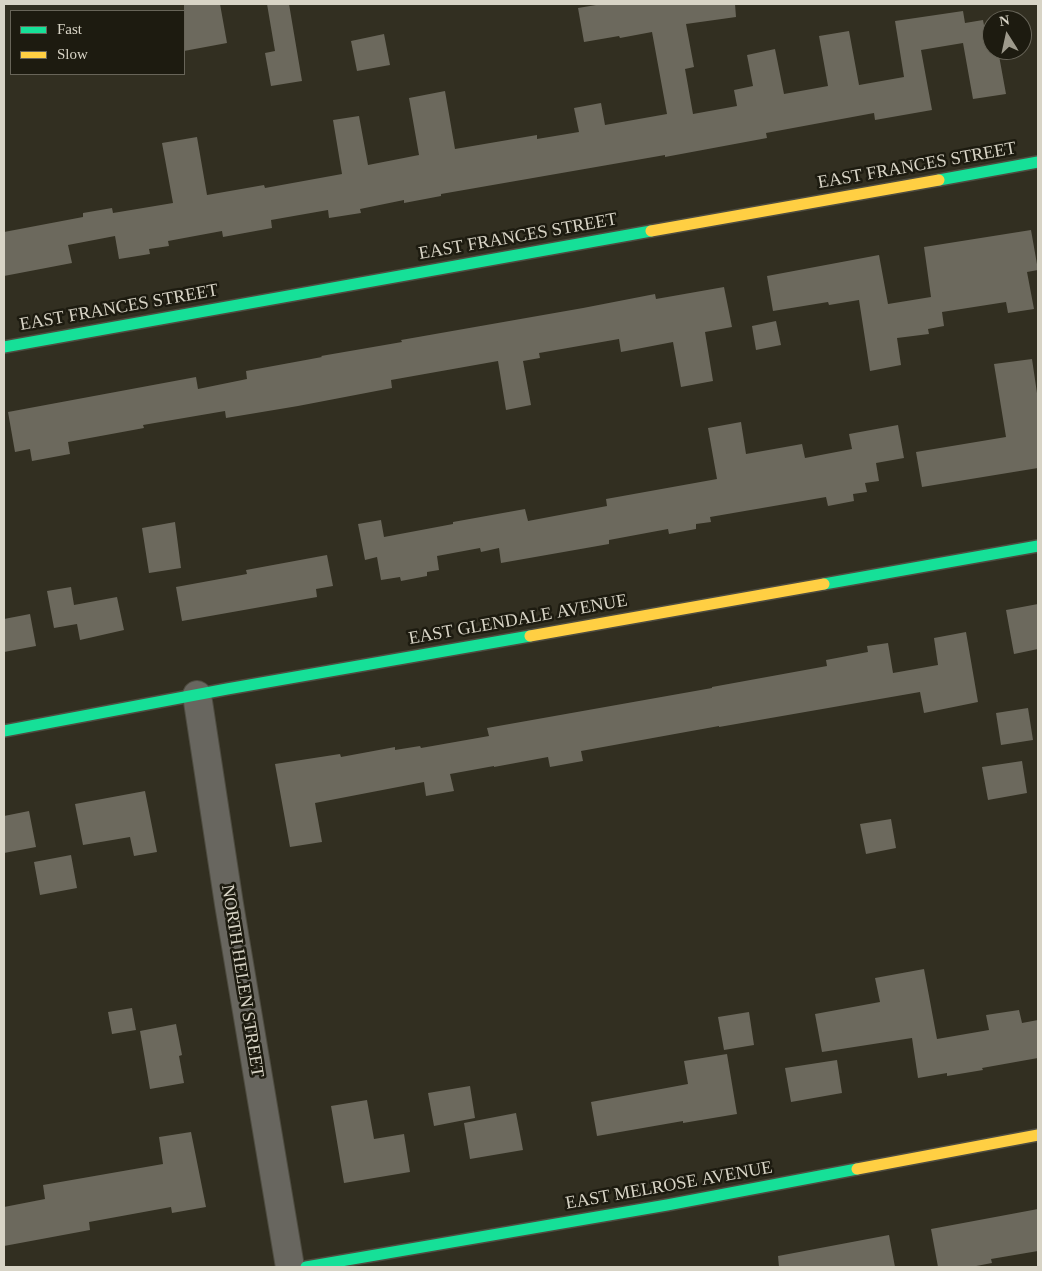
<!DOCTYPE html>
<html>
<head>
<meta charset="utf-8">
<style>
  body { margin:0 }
  #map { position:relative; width:1042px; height:1271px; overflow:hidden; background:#322f21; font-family:Georgia,serif }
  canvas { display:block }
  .frame { position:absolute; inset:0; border:5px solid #d8d4c6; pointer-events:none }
  .legend { position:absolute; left:10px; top:10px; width:175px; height:65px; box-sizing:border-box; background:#1d1b10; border:1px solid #686559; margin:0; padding:6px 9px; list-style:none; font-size:15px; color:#d8d4c6 }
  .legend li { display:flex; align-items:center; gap:10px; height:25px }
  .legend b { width:25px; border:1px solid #686559 }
  .north { position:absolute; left:982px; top:10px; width:50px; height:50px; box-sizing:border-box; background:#1d1b10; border:1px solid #686559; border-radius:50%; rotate:350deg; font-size:14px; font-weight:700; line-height:20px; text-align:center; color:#d8d4c6 }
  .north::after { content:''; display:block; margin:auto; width:18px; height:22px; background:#9e9a8c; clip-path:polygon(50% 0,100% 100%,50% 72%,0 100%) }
</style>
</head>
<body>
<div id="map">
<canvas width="1042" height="1271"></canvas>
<div class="frame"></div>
<ul class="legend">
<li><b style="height:6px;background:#16e098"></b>Fast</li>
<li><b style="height:6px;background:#ffcf43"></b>Slow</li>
</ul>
<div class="north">N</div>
</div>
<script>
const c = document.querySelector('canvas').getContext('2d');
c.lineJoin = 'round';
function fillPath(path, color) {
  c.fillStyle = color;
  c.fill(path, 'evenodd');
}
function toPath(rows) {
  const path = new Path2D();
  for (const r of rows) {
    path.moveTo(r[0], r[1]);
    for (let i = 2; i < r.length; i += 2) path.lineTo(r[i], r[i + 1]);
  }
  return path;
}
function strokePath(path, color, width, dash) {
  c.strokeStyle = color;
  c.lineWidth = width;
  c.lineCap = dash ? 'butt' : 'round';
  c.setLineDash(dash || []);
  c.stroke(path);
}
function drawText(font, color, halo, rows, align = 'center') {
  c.font = font + ' Georgia,serif';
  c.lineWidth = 5;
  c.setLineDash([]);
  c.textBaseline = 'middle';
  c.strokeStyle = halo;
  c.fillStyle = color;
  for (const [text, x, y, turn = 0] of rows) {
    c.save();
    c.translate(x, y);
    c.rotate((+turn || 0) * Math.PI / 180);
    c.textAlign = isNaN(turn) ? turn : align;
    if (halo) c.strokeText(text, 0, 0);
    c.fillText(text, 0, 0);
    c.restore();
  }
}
const building = toPath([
  [184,4,220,4,227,43,184,51],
  [267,4,289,4,302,81,271,86,265,53,275,51],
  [602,4,735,4,736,17,686,24,694,67,685,69,693,114,737,106,734,90,753,86,747,55,775,49,784,94,828,86,819,36,849,31,859,85,904,77,895,21,963,11,965,23,983,20,986,36,992,35,992,50,998,50,1006,94,973,99,963,43,921,50,932,110,875,120,874,113,766,133,767,138,665,157,665,155,441,194,441,196,404,203,404,200,360,209,361,213,329,218,328,210,271,220,272,228,223,237,222,231,168,241,169,246,149,249,150,254,119,259,115,236,68,245,72,263,4,276,4,232,83,217,83,213,112,208,113,213,173,203,162,143,197,137,207,195,264,185,265,188,342,174,333,120,359,116,368,165,419,155,409,98,445,91,455,149,537,135,537,139,579,132,574,108,601,103,605,125,667,114,652,32,620,38,619,36,584,42,578,8],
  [384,34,390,65,357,71,351,41],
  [1031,230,1038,270,1027,272,1034,309,1008,313,1006,302,942,312,944,326,928,329,929,334,897,338,901,365,870,371,859,300,829,305,828,302,773,311,767,276,879,255,888,304,931,297,924,247],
  [724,287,732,327,705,332,713,381,681,387,673,342,621,352,619,339,539,353,540,358,523,361,531,405,506,410,498,361,391,380,392,388,298,406,226,418,225,411,143,425,144,428,68,442,70,454,32,461,30,449,15,452,8,412,196,377,198,389,247,379,246,371,322,357,321,356,402,342,401,340,583,308,655,294,656,299],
  [776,321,781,345,756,350,752,326],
  [1032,359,1038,400,1038,468,922,487,916,452,1006,437,994,364],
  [741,422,746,454,802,444,805,458,852,449,849,434,898,425,904,458,876,463,879,481,865,483,867,492,853,494,854,501,828,506,826,497,710,517,711,522,696,524,696,529,669,534,668,529,609,540,609,544,501,563,499,548,481,552,480,548,437,556,439,570,427,572,427,576,401,581,400,577,381,580,377,557,365,560,358,524,381,520,384,537,453,524,453,522,525,509,528,521,607,506,606,499,717,479,708,428],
  [175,522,181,568,149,573,142,528],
  [327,555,333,586,316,589,317,597,182,621,176,587,247,574,246,570],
  [71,587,74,605,117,597,124,630,80,640,77,624,54,628,47,591],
  [1038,604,1038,649,1014,654,1006,610],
  [30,614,36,646,4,652,4,619],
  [966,632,978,702,924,713,920,692,719,727,719,726,581,751,583,761,550,767,548,757,494,767,494,766,450,774,454,791,426,796,424,782,315,803,322,842,290,847,275,764,340,754,341,757,395,747,395,750,420,746,421,748,489,736,487,728,712,688,712,687,827,666,826,660,868,652,867,646,888,643,893,673,938,665,934,638],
  [1028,708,1033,740,1001,745,996,713],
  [1022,761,1027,793,988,800,982,767],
  [145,791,157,852,134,856,130,837,83,845,75,804],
  [29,811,36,847,4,853,4,816],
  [891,819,896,848,866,854,860,824],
  [71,855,77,888,40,895,34,862],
  [924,969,937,1039,989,1030,986,1015,1019,1010,1022,1023,1038,1020,1038,1058,982,1068,983,1070,947,1076,947,1073,918,1078,912,1038,822,1052,815,1014,880,1002,875,978],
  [132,1008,136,1030,112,1034,108,1012],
  [749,1012,754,1045,724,1050,718,1017],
  [176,1024,182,1055,179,1056,184,1083,150,1089,140,1031],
  [727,1054,737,1114,683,1123,683,1121,597,1136,591,1102,688,1084,684,1061],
  [837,1060,842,1093,791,1102,785,1068],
  [470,1086,475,1118,434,1126,428,1093],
  [367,1100,374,1139,404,1134,410,1172,344,1183,331,1106],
  [516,1113,523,1150,470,1159,464,1123],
  [191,1132,206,1207,172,1213,171,1207,89,1222,90,1230,4,1246,4,1207,45,1199,43,1185,163,1164,159,1137],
  [1038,1209,1038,1251,991,1259,992,1263,971,1267,938,1267,931,1229],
  [889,1235,895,1267,779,1267,778,1256]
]);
const street = toPath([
  [197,695,229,904,290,1267]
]);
const fast = toPath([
  [939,180,1038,162],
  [4,347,651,231],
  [824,584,1038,546],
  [4,731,227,689,530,636],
  [306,1267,667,1205,857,1169]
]);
const slow = toPath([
  [651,231,939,180],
  [530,636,824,584],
  [857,1169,1038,1135]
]);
const streetNames = [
  ["EAST FRANCES STREET",917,166,-10],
  ["EAST FRANCES STREET",518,237,-10],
  ["EAST FRANCES STREET",119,308,-10],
  ["EAST GLENDALE AVENUE",518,620,-10],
  ["NORTH HELEN STREET",242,981,81],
  ["EAST MELROSE AVENUE",669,1186,-10]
];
fillPath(building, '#6c695d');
strokePath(street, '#4e4c40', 30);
strokePath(fast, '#4e4c40', 14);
strokePath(slow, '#4e4c40', 14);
strokePath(street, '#68665f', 28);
strokePath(fast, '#16e098', 11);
strokePath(slow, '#ffcf43', 11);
drawText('18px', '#d8d4c6', '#1d1b10', streetNames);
</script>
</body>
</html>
